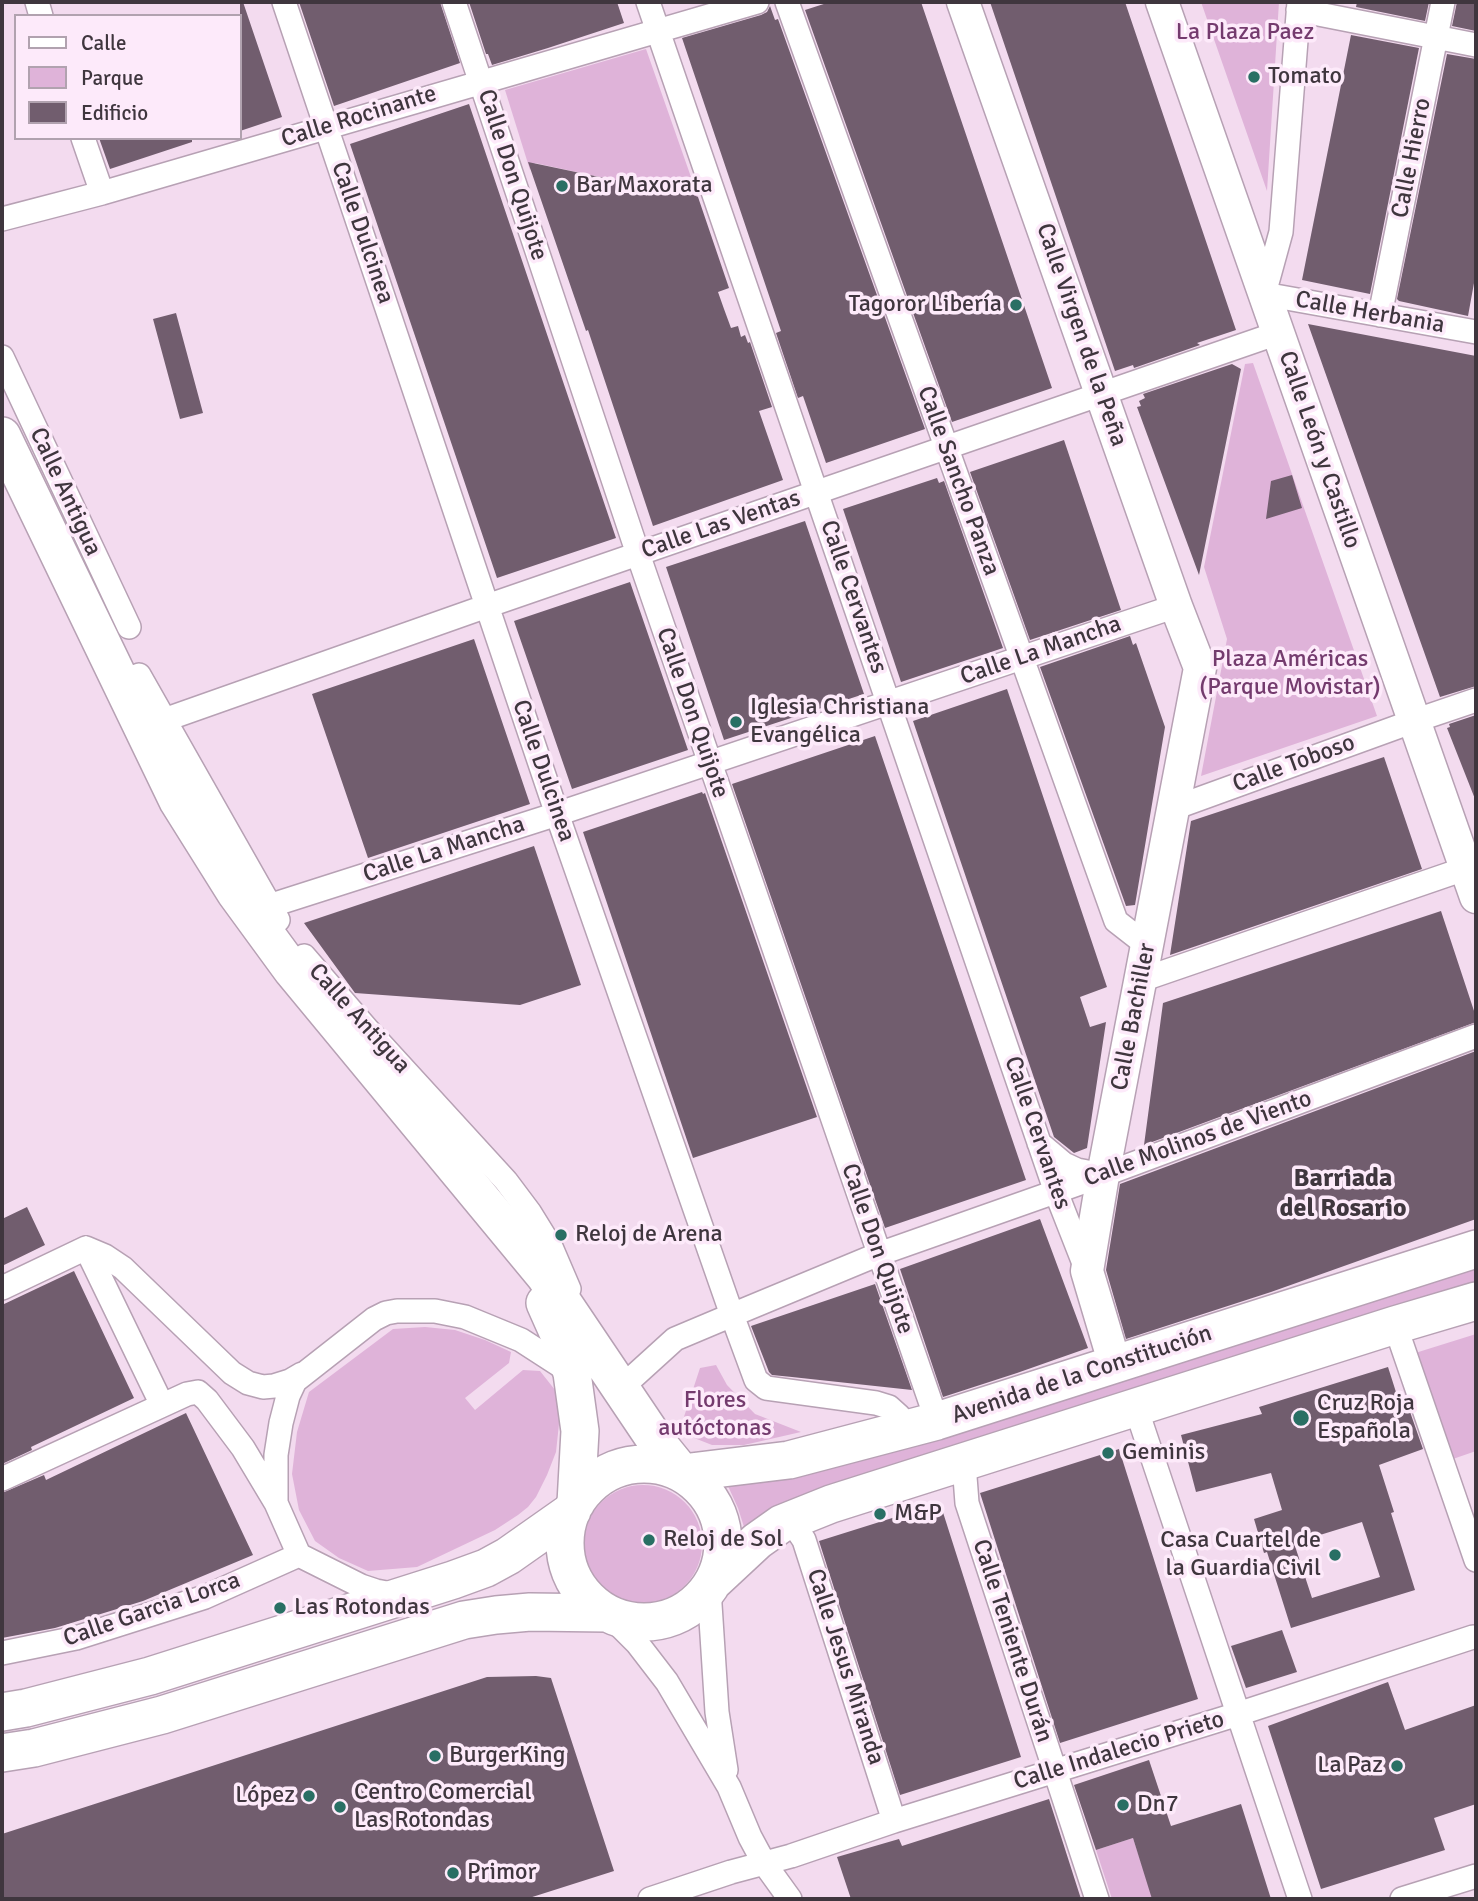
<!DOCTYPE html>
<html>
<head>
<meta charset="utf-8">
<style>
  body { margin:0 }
  #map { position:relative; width:1478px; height:1901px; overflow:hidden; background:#f3dbef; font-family:Signika,sans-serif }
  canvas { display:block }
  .frame { position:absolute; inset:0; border:4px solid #3f363e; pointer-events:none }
  .legend { position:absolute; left:14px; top:14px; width:228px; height:126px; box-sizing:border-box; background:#fdeafa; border:2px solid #b1a2af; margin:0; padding:9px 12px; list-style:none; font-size:21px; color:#3f363e }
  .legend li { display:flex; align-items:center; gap:14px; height:35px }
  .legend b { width:35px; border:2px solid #b1a2af }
</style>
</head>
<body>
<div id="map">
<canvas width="1478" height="1901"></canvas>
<div class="frame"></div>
<ul class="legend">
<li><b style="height:9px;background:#fff"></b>Calle</li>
<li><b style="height:19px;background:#dfb3d9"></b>Parque</li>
<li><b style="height:19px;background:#715d6e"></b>Edificio</li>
</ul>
</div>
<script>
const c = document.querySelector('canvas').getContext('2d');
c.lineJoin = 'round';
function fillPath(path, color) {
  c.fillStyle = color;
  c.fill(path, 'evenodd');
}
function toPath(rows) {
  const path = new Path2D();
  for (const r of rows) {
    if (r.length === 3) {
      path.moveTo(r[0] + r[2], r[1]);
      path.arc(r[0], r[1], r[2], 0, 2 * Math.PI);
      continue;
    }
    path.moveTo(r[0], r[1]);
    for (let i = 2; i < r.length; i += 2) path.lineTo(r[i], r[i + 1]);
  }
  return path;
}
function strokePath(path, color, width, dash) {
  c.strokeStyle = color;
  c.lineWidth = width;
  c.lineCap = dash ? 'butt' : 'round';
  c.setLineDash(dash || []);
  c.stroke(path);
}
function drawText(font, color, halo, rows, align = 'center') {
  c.font = font + ' Signika,sans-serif';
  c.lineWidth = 7;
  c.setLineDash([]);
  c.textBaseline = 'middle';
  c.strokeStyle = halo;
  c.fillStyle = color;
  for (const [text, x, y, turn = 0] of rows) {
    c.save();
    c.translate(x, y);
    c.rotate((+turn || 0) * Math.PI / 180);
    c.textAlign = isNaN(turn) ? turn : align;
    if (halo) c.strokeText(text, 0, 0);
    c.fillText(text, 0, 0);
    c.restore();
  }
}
const green = toPath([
  [1201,2,1279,2,1267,191],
  [646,49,698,197,689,193,609,179,535,163,530,170,505,90],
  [1253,363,1377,716,1201,776,1227,639,1204,567,1245,364],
  [1476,1263,1476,1289,770,1511,744,1527,738,1508,728,1486,759,1480],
  [425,1327,455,1330,485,1340,511,1352,509,1363,465,1398,475,1410,523,1370,540,1371,559,1395,559,1424,556,1452,547,1475,536,1497,528,1507,518,1515,495,1530,417,1567,368,1571,339,1558,315,1541,299,1510,292,1474,297,1432,309,1392,393,1329],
  [1476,1334,1476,1451,1450,1460,1412,1354],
  [716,1365,727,1385,755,1414,801,1432,744,1445,712,1445,679,1432,700,1368],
  [643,1544,59],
  [1133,1838,1153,1899,1112,1899,1096,1850]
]);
const building = toPath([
  [243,2,282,117,240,131,240,3],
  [299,2,440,2,460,63,334,106],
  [469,2,617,2,624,23,548,48,492,65,488,54,486,54],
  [830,2,921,2,1052,388,952,422,805,10],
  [990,2,1125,2,1236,330,1197,343,1200,345,1134,368,1133,365,1115,371],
  [1357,2,1429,2,1425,21,1356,7],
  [1457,2,1476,2,1476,31,1452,26],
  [770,6,775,20,778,19,925,429,826,463,803,396,798,398,776,333,781,331,682,38,761,15,767,12],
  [1351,35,1419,48,1370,294,1302,280],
  [1447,54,1476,59,1476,272,1468,316,1399,301,1397,299],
  [469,104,616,538,497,578,350,144],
  [99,138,192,138,192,142,110,169],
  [528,162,609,179,689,193,698,197,729,288,718,292,724,309,731,328,738,326,741,337,745,335,748,343,750,342,772,407,759,411,783,480,653,526,588,330,586,331],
  [176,313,203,413,180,419,153,319],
  [1308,324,1476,356,1476,686,1440,697],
  [1232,364,1241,369,1199,575,1137,407,1141,406,1139,401,1145,398,1143,394],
  [1064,440,1121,610,1030,640,970,472],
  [1292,475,1302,508,1266,519,1271,481],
  [937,478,939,483,944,481,1003,648,901,682,843,509],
  [805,521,864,694,724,740,666,567],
  [630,582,688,750,572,789,514,621],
  [1130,636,1133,645,1136,643,1165,727,1135,905,1126,906,1040,667],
  [474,639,530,804,368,858,312,694],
  [1007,689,1107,987,1080,997,1090,1027,1106,1022,1087,1148,1074,1153,1054,1137,913,721],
  [1476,715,1476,799,1475,799,1447,728,1450,727,1449,724],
  [875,736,1026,1180,885,1228,732,784],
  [1384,757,1422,869,1170,955,1191,821],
  [702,792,703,794,705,793,817,1117,693,1158,583,832],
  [534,846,581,985,520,1005,355,993,304,923],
  [1441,911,1476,1017,1476,1022,1144,1145,1163,1003],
  [1476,1051,1476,1219,1271,1292,1126,1339,1106,1270,1120,1184],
  [27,1207,45,1245,2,1266,2,1219],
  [1040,1219,1088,1348,1017,1373,943,1397,900,1269],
  [74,1271,134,1398,31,1447,32,1450,2,1464,2,1305],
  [875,1284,912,1390,792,1377,772,1375,769,1372,751,1326],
  [1388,1367,1402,1411,1409,1409,1423,1449,1379,1465,1394,1512,1391,1513,1415,1590,1291,1628,1267,1552,1264,1553,1254,1519,1282,1510,1271,1473,1196,1492,1181,1435,1262,1414,1259,1407],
  [1362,1522,1380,1577,1312,1598,1294,1543],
  [186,1413,253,1555,143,1601,55,1628,2,1638,2,1493,44,1475,46,1480],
  [1119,1449,1198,1699,1060,1743,980,1493],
  [940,1503,1021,1757,900,1795,819,1541],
  [1282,1630,1297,1672,1246,1688,1231,1646],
  [536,1676,551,1678,614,1871,526,1899,2,1899,2,1834,487,1677],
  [1388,1682,1405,1730,1476,1705,1476,1804,1434,1818,1445,1850,1321,1889,1268,1726],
  [1149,1760,1171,1826,1241,1804,1271,1899,1152,1899,1133,1838,1096,1850,1074,1785],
  [1049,1799,1081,1899,851,1899,837,1857,899,1839,902,1846]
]);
const street = toPath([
  [37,2,41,16],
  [284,2,557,814,732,1315,756,1380,766,1388,876,1403,889,1407,899,1416,906,1429],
  [454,2,638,554,937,1421],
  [648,2,1056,1192,1087,1271],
  [787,2,1116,921,1148,946],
  [1299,2,1281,232,1264,294,1476,332],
  [1298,10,1476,45],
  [83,138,102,193],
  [2,219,102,193,757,2],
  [1380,315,1443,2],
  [2,357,129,627],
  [139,675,278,920],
  [164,720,487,606,1278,333],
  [1174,808,1414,721,1476,700],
  [269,906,557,814,1176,606],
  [304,956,367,1029,506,1181,530,1213,551,1247,569,1289],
  [1141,980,1476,865],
  [1039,1143,1064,1164,1077,1170,1103,1175],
  [86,1248,105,1256,123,1268,232,1373,248,1383,263,1387,274,1386,290,1381,302,1374],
  [86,1248,162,1405],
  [2,1288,86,1248],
  [1395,1325,1476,1560],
  [621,1388,675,1339,732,1315,879,1254,1103,1175,1476,1036],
  [1136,1408,1300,1899],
  [967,1461,965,1477,967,1503,1097,1899],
  [2,1479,187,1394,198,1392,207,1400,243,1448,276,1503],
  [781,1524,791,1526,798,1531,804,1540,894,1821],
  [709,1589,717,1712,726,1770],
  [397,1595,376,1591,361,1586,299,1555,276,1503,276,1455,281,1423,288,1396,295,1381,374,1319,386,1313,397,1311,435,1311,465,1317,521,1340,572,1373],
  [607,1613,637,1643,667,1682,729,1787,750,1837,764,1863,790,1899],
  [2,1653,76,1638,205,1597,299,1555],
  [650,1899,731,1872,791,1856,894,1821,1238,1714,1473,1637],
  [1402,1899,1476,1876]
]);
const secondary = toPath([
  [963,2,1176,606,1200,668,1103,1175,1087,1271,1115,1365],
  [1162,2,1476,897]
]);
const primary = toPath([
  [2,436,178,801,235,892,292,970,545,1276,656,1441,682,1473],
  [545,1303,561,1339,572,1373,580,1431,576,1503],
  [644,1543,79],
  [682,1473,789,1460,937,1421,1476,1249],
  [714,1581,757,1541,781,1524,831,1504,1395,1325,1476,1301],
  [2,1712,26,1708,150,1676,453,1580,486,1568,508,1556,572,1511],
  [2,1753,34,1748,162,1715,464,1620,496,1615,530,1612,607,1613]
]);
const markers = [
  [1254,77,7,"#296f64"],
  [562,186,7,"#296f64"],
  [1016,305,7,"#296f64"],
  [736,722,7,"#296f64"],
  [561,1235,7,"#296f64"],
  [1301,1418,9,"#296f64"],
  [1108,1453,7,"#296f64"],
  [880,1514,7,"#296f64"],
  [649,1540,7,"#296f64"],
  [1335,1555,7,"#296f64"],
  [280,1608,7,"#296f64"],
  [435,1756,7,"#296f64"],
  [1397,1766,7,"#296f64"],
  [309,1796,7,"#296f64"],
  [1123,1805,7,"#296f64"],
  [340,1807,7,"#296f64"],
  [453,1873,7,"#296f64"]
];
const parkNames = [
  ["La Plaza Paez",1245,33],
  ["Plaza Américas",1290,660],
  ["(Parque Movistar)",1290,688],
  ["Flores",715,1401],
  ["autóctonas",715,1429]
];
const poiNames = [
  ["Tomato",1268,77],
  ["Bar Maxorata",576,186],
  ["Tagoror Libería",1002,305,"right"],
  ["Iglesia Christiana",750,708],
  ["Evangélica",750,736],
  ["Reloj de Arena",575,1235],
  ["Cruz Roja",1317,1404],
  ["Española",1317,1432],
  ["Geminis",1122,1453],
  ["M&P",894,1514],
  ["Reloj de Sol",663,1540],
  ["Casa Cuartel de",1321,1541,"right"],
  ["la Guardia Civil",1321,1569,"right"],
  ["Las Rotondas",294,1608],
  ["BurgerKing",449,1756],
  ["La Paz",1383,1766,"right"],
  ["Centro Comercial",354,1793],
  ["Las Rotondas",354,1821],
  ["López",295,1796,"right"],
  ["Dn7",1137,1805],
  ["Primor",467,1873]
];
const streetNames = [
  ["Calle Rocinante",359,117,-17],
  ["Calle Hierro",1412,158,-79],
  ["Calle Don Quijote",512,175,72],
  ["Calle Dulcinea",362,233,71],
  ["Calle Herbania",1370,313,10],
  ["Calle Virgen de la Peña",1081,335,71],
  ["Calle León y Castillo",1319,450,71],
  ["Calle Sancho Panza",958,481,70],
  ["Calle Antigua",65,492,65],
  ["Calle Las Ventas",721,525,-19],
  ["Calle Cervantes",853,597,71],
  ["Calle La Mancha",1041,651,-19],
  ["Calle Don Quijote",692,713,71],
  ["Calle Toboso",1294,764,-20],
  ["Calle Dulcinea",543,771,71],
  ["Calle La Mancha",444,850,-18],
  ["Calle Bachiller",1134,1017,-79],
  ["Calle Antigua",359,1019,48],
  ["Calle Cervantes",1037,1133,71],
  ["Calle Molinos de Viento",1198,1139,-20],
  ["Calle Don Quijote",877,1249,71],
  ["Avenida de la Constitución",1082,1375,-18],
  ["Calle Garcia Lorca",152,1610,-19],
  ["Calle Teniente Durán",1012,1641,72],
  ["Calle Jesus Miranda",845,1667,72],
  ["Calle Indalecio Prieto",1119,1751,-17]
];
const neighbourhoodNames = [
  ["Barriada",1343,1179],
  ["del Rosario",1343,1209]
];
fillPath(green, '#dfb3d9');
fillPath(building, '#715d6e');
strokePath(street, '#b7a1b4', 26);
strokePath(secondary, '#b7a1b4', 35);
strokePath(primary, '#b7a1b4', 40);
strokePath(street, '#fff', 23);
strokePath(secondary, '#fff', 32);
strokePath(primary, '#fff', 37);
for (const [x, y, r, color] of markers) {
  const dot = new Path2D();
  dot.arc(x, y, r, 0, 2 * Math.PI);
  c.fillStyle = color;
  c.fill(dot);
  strokePath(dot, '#fdeafa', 2.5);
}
drawText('24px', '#743b6e', '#fdeafa', parkNames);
drawText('24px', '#3f363e', '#fdeafa', poiNames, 'left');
drawText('24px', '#3f363e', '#fdeafa', streetNames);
drawText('bold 26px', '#3f363e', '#fdeafa', neighbourhoodNames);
</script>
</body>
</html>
